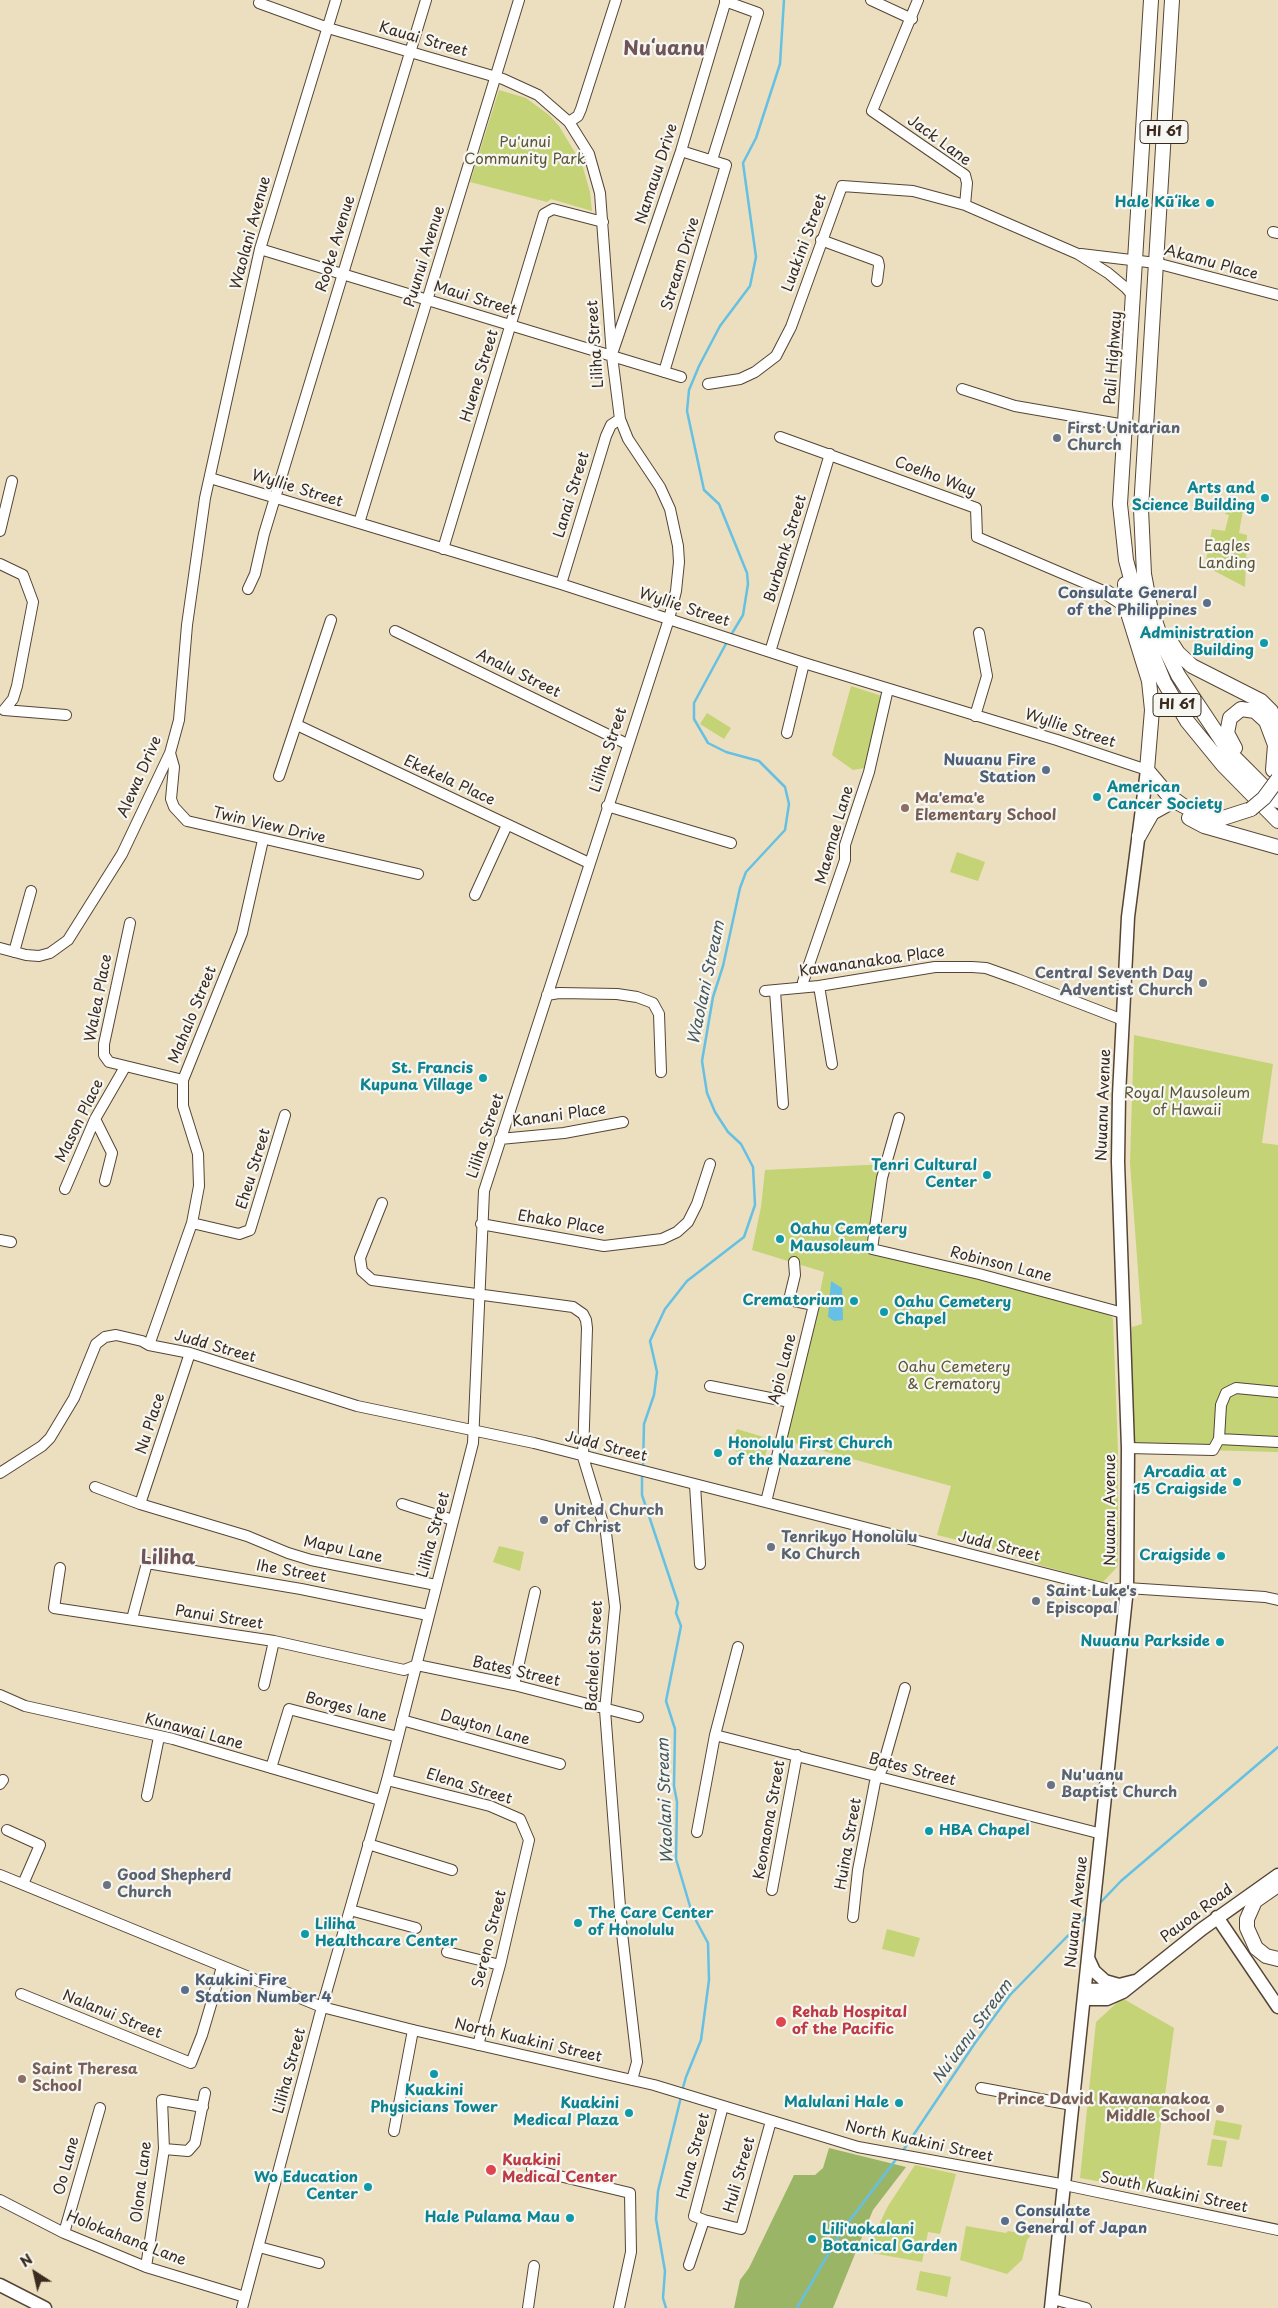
<!DOCTYPE html>
<html>
<head>
<meta charset="utf-8">
<style>
  body { margin:0 }
  #map { position:relative; width:1278px; height:2308px; overflow:hidden; background:#ecdfbf; font-family:"Playpen Sans",sans-serif }
  canvas { display:block }
  .north { position:absolute; left:10px; top:2248px; width:50px; height:50px; -webkit-text-stroke:4px #f6f6f2; paint-order:stroke; rotate:325deg; font-size:14px; font-weight:700; line-height:20px; text-align:center; color:#3b2a1e }
  .north::after { content:''; display:block; margin:auto; width:18px; height:22px; background:#3b2a1e; clip-path:polygon(50% 0,100% 100%,50% 72%,0 100%) }
</style>
</head>
<body>
<div id="map">
<canvas width="1278" height="2308"></canvas>
<div class="north">N</div>
</div>
<script>
const c = document.querySelector('canvas').getContext('2d');
c.lineJoin = 'round';
function fillPath(path, color) {
  c.fillStyle = color;
  c.fill(path, 'evenodd');
}
function toPath(rows) {
  const path = new Path2D();
  for (const r of rows) {
    path.moveTo(r[0], r[1]);
    for (let i = 2; i < r.length; i += 2) path.lineTo(r[i], r[i + 1]);
  }
  return path;
}
function strokePath(path, color, width, dash) {
  c.strokeStyle = color;
  c.lineWidth = width;
  c.lineCap = dash ? 'butt' : 'round';
  c.setLineDash(dash || []);
  c.stroke(path);
}
function drawText(font, color, halo, rows, align = 'center') {
  c.font = font + ' "Playpen Sans",sans-serif';
  c.lineWidth = 4.5;
  c.setLineDash([]);
  c.textBaseline = 'middle';
  c.strokeStyle = halo;
  c.fillStyle = color;
  for (const [text, x, y, turn = 0] of rows) {
    c.save();
    c.translate(x, y);
    c.rotate((+turn || 0) * Math.PI / 180);
    c.textAlign = isNaN(turn) ? turn : align;
    if (halo) c.strokeText(text, 0, 0);
    c.fillText(text, 0, 0);
    c.restore();
  }
}
const green = toPath([
  [499,90,526,98,549,115,559,126,582,164,590,192,592,211,551,199,547,202,470,182],
  [1228,501,1244,504,1239,533,1247,535,1245,587,1205,566,1212,529,1225,531,1229,515,1225,514],
  [851,686,882,696,864,768,853,770,832,755],
  [707,713,731,728,724,739,700,724],
  [957,852,985,862,978,881,950,872],
  [1134,1035,1273,1064,1262,1143,1278,1145,1278,1452,1128,1448,1132,1327,1142,1324,1130,1163],
  [886,1164,872,1249,1097,1310,1111,1316,1113,1319,1118,1451,1118,1566,1103,1582,1039,1565,1002,1551,937,1535,951,1486,783,1440,818,1303,824,1272,752,1250,761,1207,765,1170],
  [737,1429,770,1439,764,1460,735,1451,740,1438,734,1436],
  [499,1546,524,1552,520,1571,493,1562],
  [887,1929,920,1938,914,1957,882,1949],
  [1122,1998,1174,2028,1152,2191,1080,2178,1096,2022],
  [1216,2120,1242,2125,1239,2140,1213,2135],
  [1212,2139,1227,2141,1222,2167,1207,2165],
  [915,2165,956,2174,940,2234,928,2232,922,2262,866,2252,888,2206],
  [966,2226,1006,2233,1008,2231,1031,2235,1027,2240,1022,2260,1007,2274,960,2260],
  [920,2271,951,2277,947,2297,916,2290]
]);
const forest = toPath([
  [829,2148,906,2167,873,2210,833,2308,734,2308,740,2280,749,2268,794,2175,815,2175,823,2168]
]);
const water = toPath([
  [831,1281,842,1288,843,1320,834,1321,828,1317]
]);
const stream = toPath([
  [731,635,743,615,748,584,747,573,719,504,704,490,687,411,689,390,699,366,720,326,750,286,756,257,743,163,756,138,780,64,784,0],
  [643,1468,644,1424,654,1395,657,1372,650,1341,665,1309,687,1281,744,1237,755,1205,753,1167,741,1144,728,1132,715,1112,707,1093,702,1061,713,997,723,966,740,888,746,872,785,830,789,804,785,787,759,761,726,752,708,743,694,719,694,703,728,640],
  [642,1473,642,1495,678,1603,676,1613,681,1626,666,1701,675,1729,674,1786,677,1802,676,1859,692,1913,708,1943,709,1980,701,2040,686,2077,682,2091],
  [1099,1904,1121,1881,1278,1747],
  [902,2152,975,2043,1010,1995,1088,1915],
  [666,2308,663,2298,665,2271,656,2219,658,2191,681,2097],
  [797,2308,841,2232,897,2158]
]);
const minor = toPath([
  [871,0,912,19],
  [918,0,872,111,965,175,967,183,965,205,1078,254,1108,273,1126,288,1134,297],
  [569,122,578,116,581,109,616,0],
  [712,160,758,13,725,1],
  [1273,232,1278,233],
  [821,240,878,261,879,266,877,281],
  [260,249,681,377],
  [1081,254,1156,263,1278,295],
  [613,351,681,151,726,0],
  [664,372,726,165,681,151],
  [708,384,740,379,755,372,776,356,791,327,842,186,913,191,965,205],
  [962,389,1015,406,1125,425],
  [780,437,976,508,977,537,1106,592],
  [210,478,561,584,804,663,1057,740,1147,770],
  [359,523,519,0],
  [0,531,12,481],
  [443,549,544,214,553,209,603,222],
  [0,564,23,575,33,602,17,686,13,699,4,710],
  [561,584,606,436,611,425,620,419],
  [248,589,255,574,264,534,426,0],
  [395,631,627,744],
  [770,652,830,454],
  [4,710,66,715],
  [975,716,987,676,979,633],
  [297,725,589,863],
  [787,733,804,663],
  [170,753,174,767,171,799,174,807,187,821,418,874],
  [279,776,331,620],
  [607,806,731,843],
  [475,895,507,825],
  [130,923,104,1044,104,1055,109,1062,183,1080],
  [0,948,26,955,39,956,50,953,68,940,122,854,170,753,179,720,187,625,205,498,260,249,336,0],
  [14,952,31,891],
  [819,986,832,1064],
  [803,987,803,982,845,860,845,845,869,772,888,689],
  [765,991,819,986,935,967,972,967,986,968,1017,979,1123,1020],
  [775,991,783,1104],
  [547,995,559,993,617,994,637,997,653,1003,659,1014,661,1072],
  [899,1118,882,1178,872,1249,979,1274,1123,1313],
  [95,1119,112,1153,105,1181],
  [500,1139,564,1133,623,1122],
  [65,1189,95,1119,125,1067],
  [382,1203,360,1258,362,1271,372,1280,573,1307,583,1314,586,1320,587,1328,583,1457,606,1533,615,1607,605,1710,622,1933,637,2062,632,2080],
  [192,1223,239,1234,250,1230,285,1115],
  [481,1224,604,1246,662,1239,677,1232,688,1222,697,1204,710,1164],
  [0,1240,11,1242],
  [149,1345,192,1223,199,1186,198,1154,183,1106,183,1080,242,933,263,840],
  [710,1386,790,1402],
  [1278,1392,1236,1388,1226,1393,1221,1405,1219,1439,1278,1442],
  [1128,1448,1213,1450,1219,1439],
  [0,1473,42,1446,50,1438,74,1398,96,1344,105,1337,116,1335,142,1341,149,1345,190,1353,357,1406,534,1443,1110,1590,1127,1588,1265,1597,1278,1600],
  [695,1485,700,1564],
  [95,1487,140,1504,247,1536,288,1553,311,1560,436,1585],
  [766,1502,814,1305,789,1300,795,1275,794,1262],
  [140,1504,190,1353],
  [402,1504,453,1520],
  [60,1568,54,1608,274,1641,404,1670,417,1665,514,1685,638,1717],
  [132,1619,147,1563,301,1589,428,1615],
  [264,1685,274,1641],
  [514,1685,535,1592],
  [0,1695,25,1706,173,1739,380,1800],
  [402,1720,560,1764],
  [715,1735,1102,1834],
  [271,1768,289,1709,398,1737],
  [387,1780,490,1806,520,1819,529,1840,500,1965,478,2045],
  [0,1784,3,1780],
  [147,1796,159,1737],
  [7,1830,40,1845,23,1884],
  [697,1832,715,1735,738,1647],
  [368,1844,452,1870],
  [0,1875,322,2007,413,2030,654,2085,858,2147,1055,2183,1278,2230],
  [772,1890,797,1755],
  [350,1910,416,1928],
  [853,1917,858,1870,875,1782,882,1769,905,1688],
  [447,1952,500,1965],
  [21,1994,191,2063,202,2035,222,1967],
  [981,2088,1072,2105],
  [723,2106,694,2216,704,2220,741,2229,771,2121],
  [394,2131,413,2030],
  [164,2149,188,2151,195,2143,205,2093],
  [532,2169,550,2174],
  [555,2175,630,2193,631,2252,619,2308],
  [0,2200,64,2233,146,2267,245,2297],
  [64,2233,100,2108],
  [259,2247,319,2263],
  [689,2265,704,2220],
  [146,2267,164,2149,162,2100,203,2107],
  [1053,2299,1086,2308],
  [242,2308,322,2007,387,1780,473,1443,484,1191,669,619,676,591,679,562,678,546,670,509,660,487,628,439,620,419,612,356,600,193,589,154,569,122,538,95,503,79,328,28,259,3],
  [528,2308,534,2266]
]);
const major = toPath([
  [1217,1917,1278,2007],
  [1088,1958,1094,1971,1105,1981,1119,1985,1135,1981],
  [1085,1990,1119,1989],
  [1084,1999,1107,1999,1123,1992,1202,1929,1278,1875],
  [0,2285,45,2308],
  [1051,2308,1127,1588,1128,1448,1118,1162,1119,1095,1128,917,1147,770]
]);
const highway = toPath([
  [1151,0,1120,504,1126,560,1148,643,1164,682,1187,721,1223,765,1278,821],
  [1172,0,1141,509,1144,574,1150,606,1163,644,1178,675,1230,753,1278,801],
  [1125,584,1127,610,1149,681,1152,710,1147,770,1168,795,1182,805,1203,816,1223,818,1251,809],
  [1106,592,1123,603,1127,610],
  [1169,639,1178,653,1192,666,1261,701,1271,711,1278,726],
  [1235,748,1227,733,1230,718,1241,709,1255,711,1266,721,1275,745,1273,770],
  [1189,818,1204,826,1278,847],
  [1139,836,1152,813,1170,803,1178,803],
  [1278,1885,1255,1901,1247,1919,1247,1928,1256,1948,1266,1956,1278,1959]
]);
const highwayBridge = toPath([
  [1251,809,1264,798,1278,779]
]);
const markers = [
  [1210,203,5,"#0f9aa8"],
  [1057,438,5,"#6b7280"],
  [1265,498,5,"#0f9aa8"],
  [1207,603,5,"#5c6f8a"],
  [1264,643,5,"#0f9aa8"],
  [1046,770,5,"#5c6f8a"],
  [1097,797,5,"#0f9aa8"],
  [905,808,5,"#8d6e63"],
  [1203,983,5,"#6b7280"],
  [483,1078,5,"#0f9aa8"],
  [987,1175,5,"#0f9aa8"],
  [780,1239,5,"#0f9aa8"],
  [854,1301,5,"#0f9aa8"],
  [884,1312,5,"#0f9aa8"],
  [718,1453,5,"#0f9aa8"],
  [1237,1482,5,"#0f9aa8"],
  [544,1520,5,"#6b7280"],
  [771,1547,5,"#6b7280"],
  [1221,1556,5,"#0f9aa8"],
  [1036,1601,5,"#6b7280"],
  [1220,1642,5,"#0f9aa8"],
  [1051,1785,5,"#6b7280"],
  [929,1831,5,"#0f9aa8"],
  [107,1885,5,"#6b7280"],
  [578,1923,5,"#0f9aa8"],
  [305,1934,5,"#0f9aa8"],
  [185,1990,5,"#5c6f8a"],
  [781,2022,6,"#e0444e"],
  [434,2074,5,"#0f9aa8"],
  [22,2079,5,"#8d6e63"],
  [899,2103,5,"#0f9aa8"],
  [1220,2109,5,"#8d6e63"],
  [629,2113,5,"#0f9aa8"],
  [491,2170,6,"#e0444e"],
  [368,2187,5,"#0f9aa8"],
  [570,2218,5,"#0f9aa8"],
  [1005,2221,5,"#5c6f8a"],
  [812,2239,5,"#0f9aa8"]
];
const shields = [
  [1164,132,48],
  [1177,705,48]
];
const shieldNames = [
  ["HI 61",1164,132],
  ["HI 61",1177,705]
];
const streetNames = [
  ["Kauai Street",423,40,16],
  ["Jack Lane",939,141,36],
  ["Namauu Drive",657,174,-72],
  ["Waolani Avenue",251,233,-75],
  ["Luakini Street",805,243,-70],
  ["Rooke Avenue",336,244,-73],
  ["Puunui Avenue",425,257,-73],
  ["Akamu Place",1211,263,15],
  ["Stream Drive",681,264,-73],
  ["Maui Street",475,299,17],
  ["Liliha Street",596,344,-94],
  ["Pali Highway",1114,358,-86],
  ["Huene Street",480,376,-73],
  ["Coelho Way",935,477,21],
  ["Wyllie Street",297,489,17],
  ["Lanai Street",572,495,-73],
  ["Burbank Street",786,549,-73],
  ["Wyllie Street",684,608,18],
  ["Analu Street",518,674,26],
  ["Wyllie Street",1070,729,18],
  ["Liliha Street",609,750,-72],
  ["Alewa Drive",140,777,-66],
  ["Ekekela Place",449,781,25],
  ["Twin View Drive",269,826,13],
  ["Maemae Lane",835,835,-74],
  ["Kawananakoa Place",872,962,-8],
  ["Walea Place",99,998,-79],
  ["Mahalo Street",193,1015,-68],
  ["Nuuanu Avenue",1104,1105,-88],
  ["Kanani Place",559,1116,-8],
  ["Mason Place",80,1121,-64],
  ["Liliha Street",486,1136,-72],
  ["Eheu Street",254,1169,-73],
  ["Ehako Place",561,1223,9],
  ["Robinson Lane",1001,1265,14],
  ["Judd Street",215,1347,16],
  ["Apio Lane",783,1369,-76],
  ["Nu Place",151,1424,-72],
  ["Judd Street",606,1447,14],
  ["Nuuanu Avenue",1111,1510,-90],
  ["Liliha Street",434,1535,-75],
  ["Judd Street",999,1547,14],
  ["Mapu Lane",343,1550,12],
  ["Ihe Street",291,1572,10],
  ["Panui Street",219,1618,9],
  ["Bachelot Street",595,1656,-87],
  ["Bates Street",516,1672,13],
  ["Borges lane",346,1708,14],
  ["Dayton Lane",485,1728,16],
  ["Kunawai Lane",194,1732,15],
  ["Bates Street",912,1770,15],
  ["Elena Street",469,1787,17],
  ["Keonaona Street",770,1820,-80],
  ["Huina Street",849,1844,-80],
  ["Nuuanu Avenue",1077,1912,-84],
  ["Pauoa Road",1197,1914,-37],
  ["Sereno Street",490,1939,-76],
  ["Nalanui Street",112,2015,22],
  ["North Kuakini Street",528,2041,13],
  ["Liliha Street",290,2071,-75],
  ["North Kuakini Street",919,2142,12],
  ["Huna Street",694,2156,-75],
  ["Oo Lane",67,2166,-75],
  ["Huli Street",740,2175,-74],
  ["Olona Lane",142,2182,-83],
  ["South Kuakini Street",1174,2193,12],
  ["Holokahana Lane",126,2239,21]
];
const parkNames = [
  ["Pu'unui",525,143],
  ["Community Park",525,160],
  ["Eagles",1227,547],
  ["Landing",1227,564],
  ["Royal Mausoleum",1187,1094],
  ["of Hawaii",1187,1111],
  ["Oahu Cemetery",954,1368],
  ["& Crematory",954,1385]
];
const cultureNames = [
  ["Hale Kūʻike",1200,203],
  ["Arts and",1255,489],
  ["Science Building",1255,506],
  ["Administration",1254,634],
  ["Building",1254,651],
  ["American",1107,788,"left"],
  ["Cancer Society",1107,805,"left"],
  ["St. Francis",473,1069],
  ["Kupuna Village",473,1086],
  ["Tenri Cultural",977,1166],
  ["Center",977,1183],
  ["Oahu Cemetery",790,1230,"left"],
  ["Mausoleum",790,1247,"left"],
  ["Crematorium",844,1301],
  ["Oahu Cemetery",894,1303,"left"],
  ["Chapel",894,1320,"left"],
  ["Honolulu First Church",728,1444,"left"],
  ["of the Nazarene",728,1461,"left"],
  ["Arcadia at",1227,1473],
  ["15 Craigside",1227,1490],
  ["Craigside",1211,1556],
  ["Nuuanu Parkside",1210,1642],
  ["HBA Chapel",939,1831,"left"],
  ["The Care Center",588,1914,"left"],
  ["of Honolulu",588,1931,"left"],
  ["Liliha",315,1925,"left"],
  ["Healthcare Center",315,1942,"left"],
  ["Kuakini",434,2091,"center"],
  ["Physicians Tower",434,2108,"center"],
  ["Malulani Hale",889,2103],
  ["Kuakini",619,2104],
  ["Medical Plaza",619,2121],
  ["Wo Education",358,2178],
  ["Center",358,2195],
  ["Hale Pulama Mau",560,2218],
  ["Lili'uokalani",822,2230,"left"],
  ["Botanical Garden",822,2247,"left"]
];
const worshipNames = [
  ["First Unitarian",1067,429],
  ["Church",1067,446],
  ["Central Seventh Day",1193,974,"right"],
  ["Adventist Church",1193,991,"right"],
  ["United Church",554,1511],
  ["of Christ",554,1528],
  ["Tenrikyo Honolulu",781,1538],
  ["Ko Church",781,1555],
  ["Saint Luke's",1046,1592],
  ["Episcopal",1046,1609],
  ["Nu'uanu",1061,1776],
  ["Baptist Church",1061,1793],
  ["Good Shepherd",117,1876],
  ["Church",117,1893]
];
const serviceNames = [
  ["Consulate General",1197,594],
  ["of the Philippines",1197,611],
  ["Nuuanu Fire",1036,761],
  ["Station",1036,778],
  ["Kaukini Fire",195,1981,"left"],
  ["Station Number 4",195,1998,"left"],
  ["Consulate",1015,2212,"left"],
  ["General of Japan",1015,2229,"left"]
];
const educationNames = [
  ["Ma'ema'e",915,799],
  ["Elementary School",915,816],
  ["Saint Theresa",32,2070],
  ["School",32,2087],
  ["Prince David Kawananakoa",1210,2100,"right"],
  ["Middle School",1210,2117,"right"]
];
const healthNames = [
  ["Rehab Hospital",792,2013],
  ["of the Pacific",792,2030],
  ["Kuakini",502,2161],
  ["Medical Center",502,2178]
];
const waterNames = [
  ["Waolani Stream",707,983,-78],
  ["Waolani Stream",666,1801,-92],
  ["Nuʻuanu Stream",973,2032,-54]
];
const districtNames = [
  ["Nuʻuanu",664,49],
  ["Liliha",168,1558]
];
fillPath(green, '#c3d375');
fillPath(forest, '#9ab566');
fillPath(water, '#65c0e3');
strokePath(stream, '#65c0e3', 2.5);
strokePath(minor, '#564536', 12);
strokePath(major, '#564536', 15);
strokePath(highway, '#564536', 16);
strokePath(minor, '#fff', 10);
strokePath(major, '#fff', 12);
strokePath(highway, '#fff', 14);
strokePath(highwayBridge, '#564536', 16, []);
strokePath(highwayBridge, '#fff', 14);
for (const [x, y, r, color] of markers) {
  const dot = new Path2D();
  dot.arc(x, y, r, 0, 2 * Math.PI);
  c.fillStyle = color;
  c.fill(dot);
  strokePath(dot, '#f6f6f2', 2);
}
for (const [x, y, w] of shields) {
  const box = new Path2D();
  box.roundRect(x - w / 2, y - 11.5, w, 23, 4);
  c.fillStyle = '#f6f6f2';
  c.fill(box);
  strokePath(box, '#3b2a1e', 1);
}
drawText('bold 14px', '#3b2a1e', null, shieldNames);
drawText('15px', '#3b2a1e', '#f6f6f2', streetNames);
drawText('15px', '#5d5434', '#f6f6f2', parkNames);
drawText('bold 15px', '#0d838f', '#f6f6f2', cultureNames, 'right');
drawText('bold 15px', '#5b616d', '#f6f6f2', worshipNames, 'left');
drawText('bold 15px', '#4e5e75', '#f6f6f2', serviceNames, 'right');
drawText('bold 15px', '#785e54', '#f6f6f2', educationNames, 'left');
drawText('bold 15px', '#be3a42', '#f6f6f2', healthNames, 'left');
drawText('italic 16px', '#485759', '#f6f6f2', waterNames);
drawText('bold 20px', '#705558', '#f6f6f2', districtNames);
</script>
</body>
</html>
